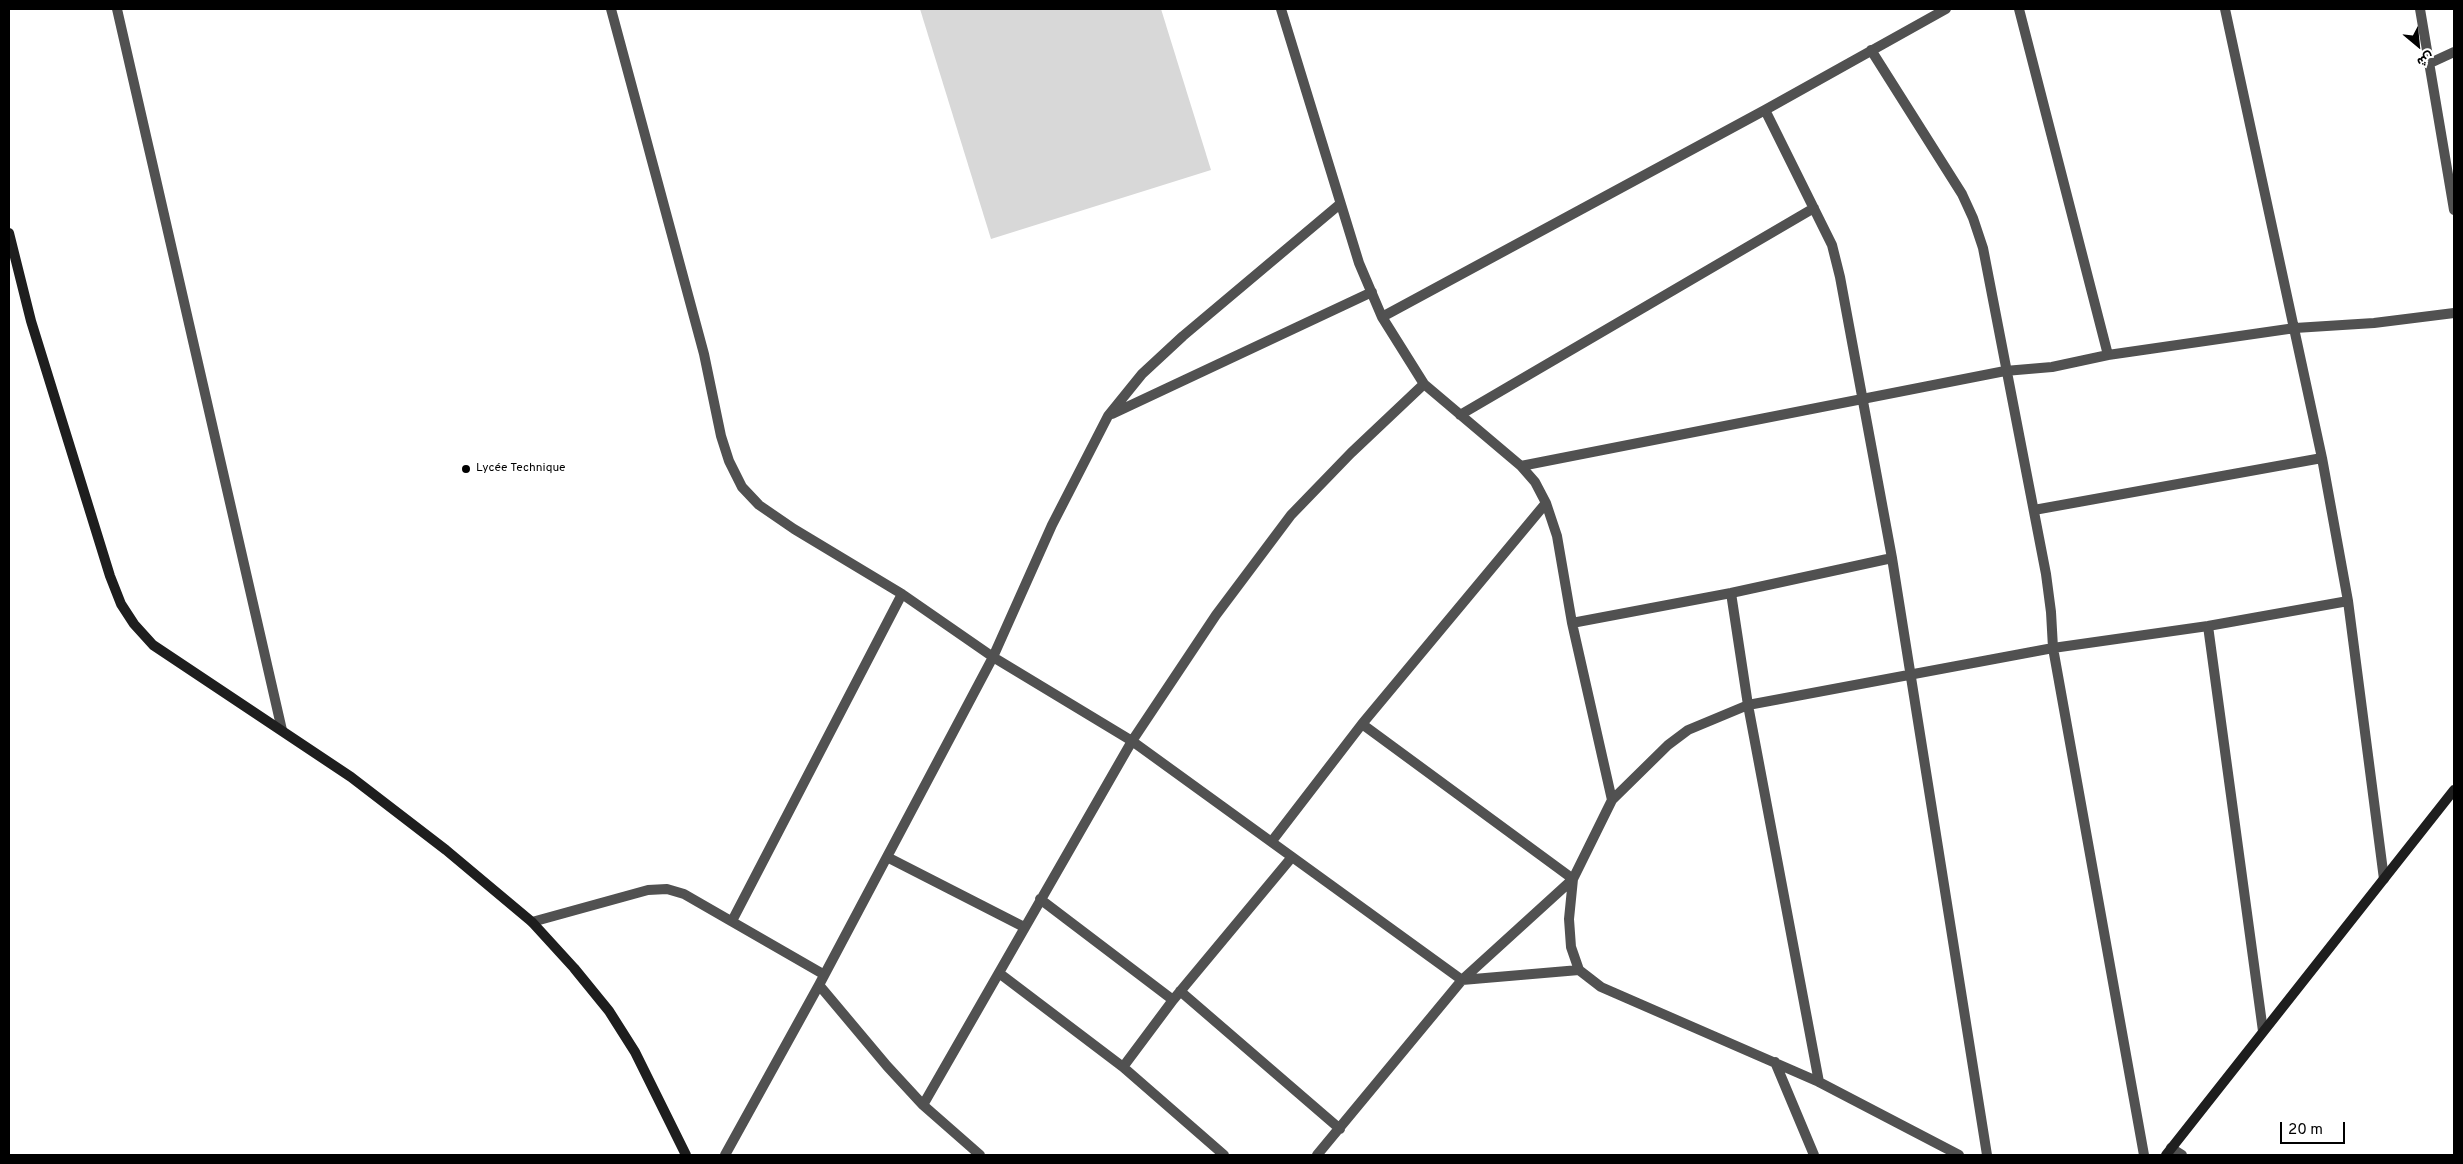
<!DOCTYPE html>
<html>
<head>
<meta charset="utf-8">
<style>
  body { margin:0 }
  #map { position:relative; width:2463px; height:1164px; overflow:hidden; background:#fff; font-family:Overpass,Vazirmatn,sans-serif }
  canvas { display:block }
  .frame { position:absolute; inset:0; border:10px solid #000; pointer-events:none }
  .north { position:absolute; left:2393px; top:20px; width:50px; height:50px; -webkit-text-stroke:4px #fff; paint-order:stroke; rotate:152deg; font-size:14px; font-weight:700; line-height:20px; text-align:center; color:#000 }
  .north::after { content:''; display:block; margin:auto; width:18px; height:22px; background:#000; clip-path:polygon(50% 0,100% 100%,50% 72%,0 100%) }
  .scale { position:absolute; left:2280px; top:1122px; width:65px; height:22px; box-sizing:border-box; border:2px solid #000; border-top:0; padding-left:6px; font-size:15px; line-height:18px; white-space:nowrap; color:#000; -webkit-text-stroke:4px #fff; paint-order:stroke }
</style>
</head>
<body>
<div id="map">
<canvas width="2463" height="1164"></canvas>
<div class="frame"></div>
<div class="north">ش</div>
<div class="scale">20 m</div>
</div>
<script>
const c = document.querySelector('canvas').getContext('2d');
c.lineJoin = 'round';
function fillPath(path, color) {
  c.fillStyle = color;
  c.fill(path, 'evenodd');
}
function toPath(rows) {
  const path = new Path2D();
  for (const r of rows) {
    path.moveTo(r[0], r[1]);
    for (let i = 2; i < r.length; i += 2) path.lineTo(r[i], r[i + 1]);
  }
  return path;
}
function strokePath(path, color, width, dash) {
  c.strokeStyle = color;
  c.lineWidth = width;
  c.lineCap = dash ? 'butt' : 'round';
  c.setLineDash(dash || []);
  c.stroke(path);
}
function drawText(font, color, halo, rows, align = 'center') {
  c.font = font + ' Overpass,sans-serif';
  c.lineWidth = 4;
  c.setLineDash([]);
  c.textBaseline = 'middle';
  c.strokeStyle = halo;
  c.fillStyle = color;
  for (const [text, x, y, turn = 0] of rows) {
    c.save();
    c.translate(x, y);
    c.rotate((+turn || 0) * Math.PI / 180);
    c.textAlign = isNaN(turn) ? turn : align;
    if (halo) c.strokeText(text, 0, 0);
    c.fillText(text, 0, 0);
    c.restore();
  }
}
const green = toPath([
  [920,9,1161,9,1211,170,991,239]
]);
const street = toPath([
  [117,9,282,730],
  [611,9,704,354,721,436,729,461,742,487,759,505,794,529,902,594,993,657,1132,741,1462,980,1579,970],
  [1281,9,1359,263,1382,317,1424,384,1521,466,1535,482,1546,503,1557,536,1572,623,1612,800,1573,879,1569,919,1571,947,1579,970,1601,987,1819,1082,1959,1155],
  [2019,9,2108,355],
  [2225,9,2322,458,2348,601,2384,879],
  [2420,9,2454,210],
  [1871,50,1962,194,1973,218,1983,248,2046,574,2051,612,2053,648,2144,1155],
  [2428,64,2454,52],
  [1765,110,1832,245,1840,277,1892,558,1987,1155],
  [1382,317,1765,110,1946,9],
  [1112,414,1372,292],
  [1460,415,1814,208],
  [1521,466,2005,371,2052,367,2108,355,2295,328,2374,323,2454,313],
  [2034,510,2322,458],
  [1731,593,1748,705,1819,1082],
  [1572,623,1731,593,1892,558],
  [2208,626,2263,1031],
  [1612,800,1668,745,1688,730,1748,705,2053,648,2208,626,2348,601],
  [1272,841,1362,724,1546,503],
  [887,857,1024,927],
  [1040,899,1173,1000],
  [732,921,902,594],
  [532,922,648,890,667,889,684,894,823,974],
  [999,973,1123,1067,1224,1155],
  [819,985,887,1066,923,1105,980,1155],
  [1180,991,1340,1129],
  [1775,1062,1814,1155],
  [1123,1067,1173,1000,1292,857],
  [923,1105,1132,741,1216,615,1291,515,1351,453,1424,384],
  [2171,1148,2182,1155],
  [725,1155,819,985,993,657,1052,525,1108,416,1142,374,1183,336,1340,204],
  [1317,1155,1462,980,1573,879,1362,724]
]);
const secondary = toPath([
  [9,233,31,321,110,576,121,604,134,624,153,645,351,777,446,850,532,922,574,968,609,1011,635,1052,686,1155],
  [2166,1155,2454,790]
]);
const markers = [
  [466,469,5,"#000"]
];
const poiNames = [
  ["Lycée Technique",476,469]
];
fillPath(green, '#d8d8d8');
strokePath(street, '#515151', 10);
strokePath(secondary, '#1e1e1e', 10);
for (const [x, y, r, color] of markers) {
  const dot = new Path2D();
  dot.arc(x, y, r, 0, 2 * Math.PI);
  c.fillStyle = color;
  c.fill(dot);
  strokePath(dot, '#fff', 2);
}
drawText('12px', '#000', '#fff', poiNames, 'left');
</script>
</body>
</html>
